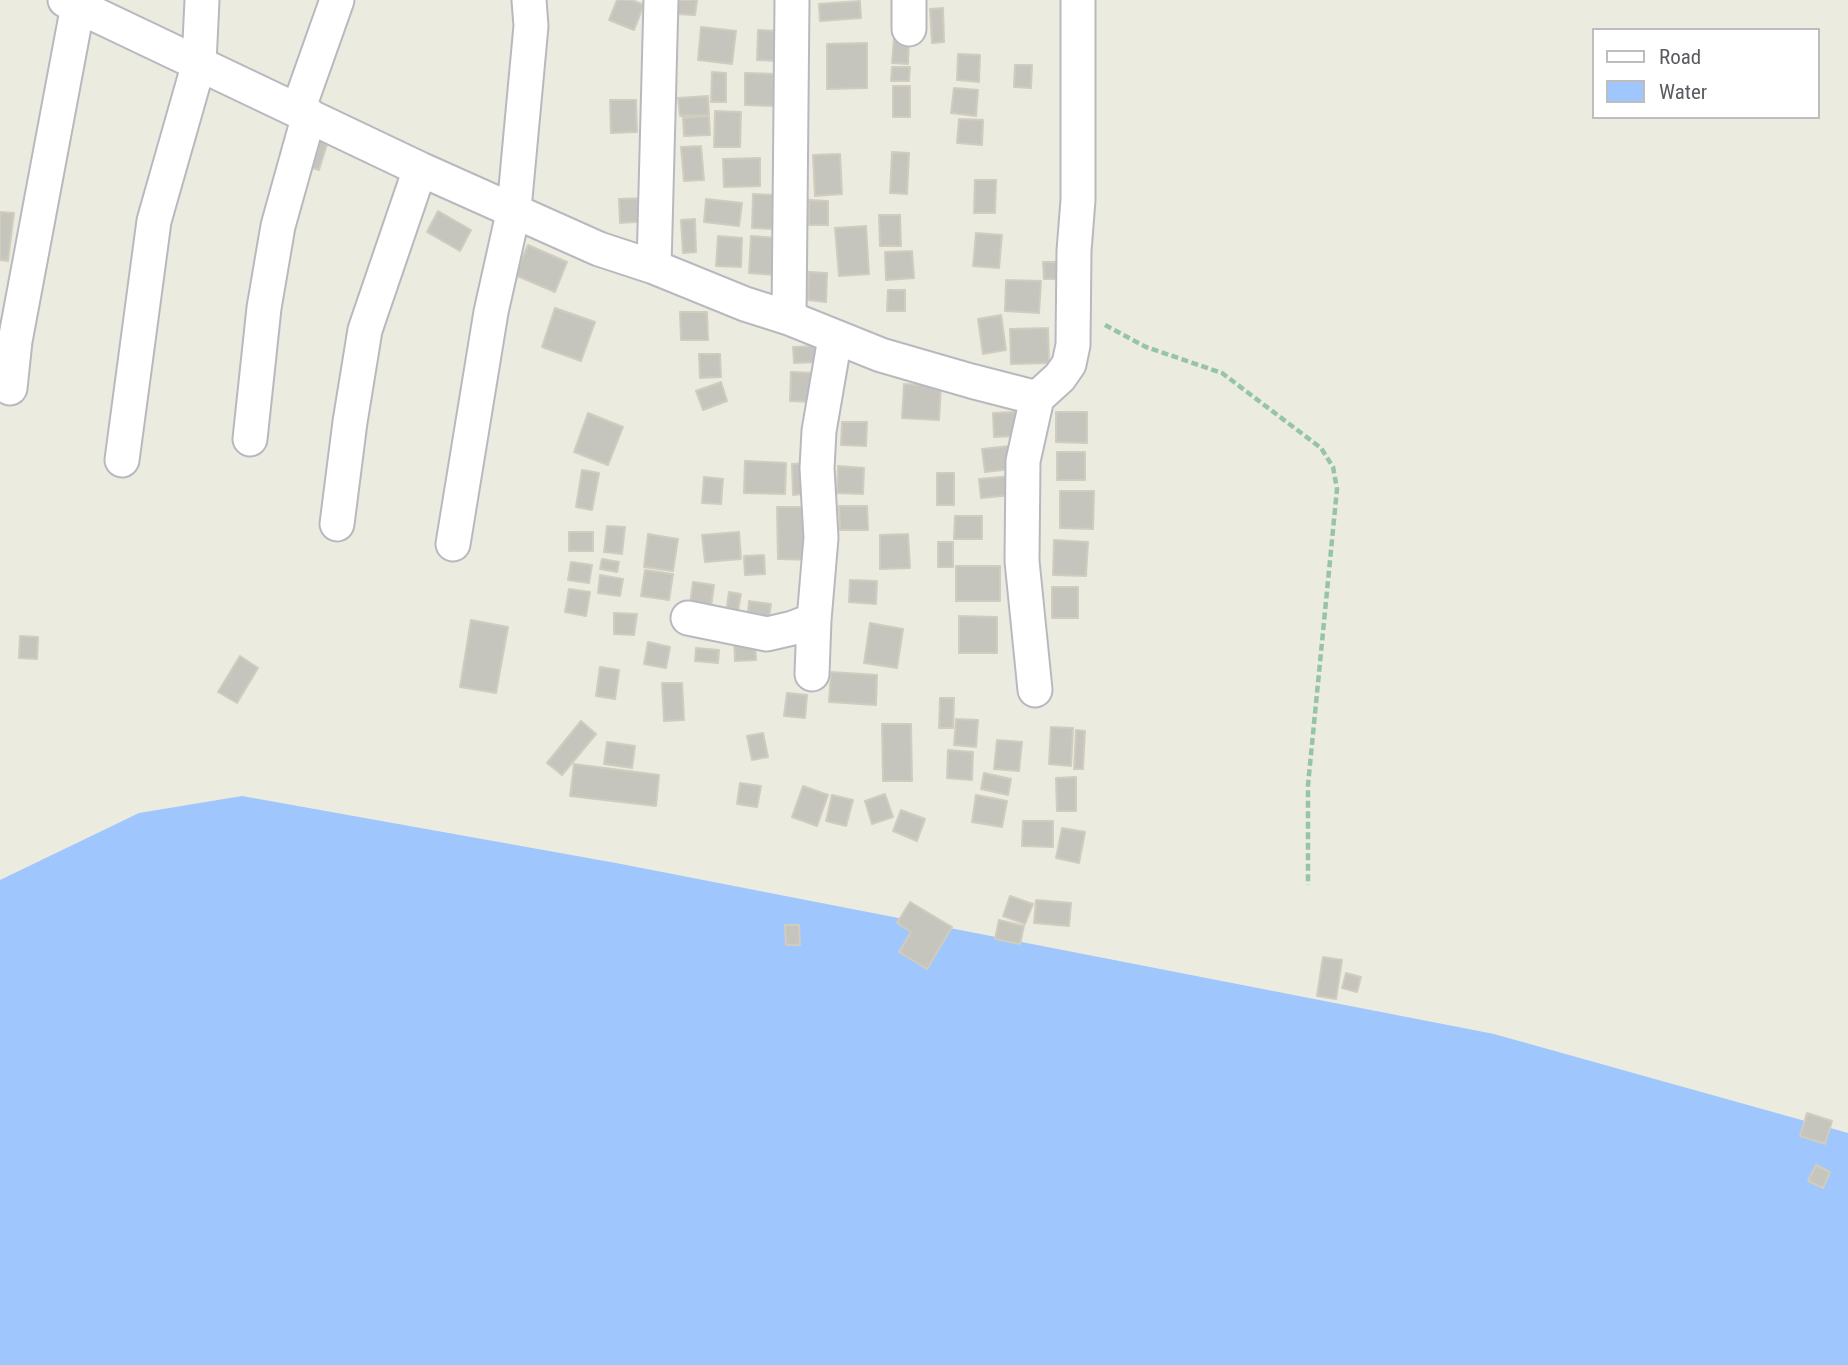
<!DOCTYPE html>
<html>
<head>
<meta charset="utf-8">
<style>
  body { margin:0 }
  #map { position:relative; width:1848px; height:1365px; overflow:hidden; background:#ecebe0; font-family:"Roboto Condensed",sans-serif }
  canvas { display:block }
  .legend { position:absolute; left:1592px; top:28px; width:228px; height:91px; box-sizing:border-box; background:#fff; border:2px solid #bdbdc0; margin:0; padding:9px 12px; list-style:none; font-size:21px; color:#595b61 }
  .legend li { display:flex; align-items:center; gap:14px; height:35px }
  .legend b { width:35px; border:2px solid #bdbdc0 }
</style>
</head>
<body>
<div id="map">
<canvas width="1848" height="1365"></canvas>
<ul class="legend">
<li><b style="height:9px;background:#fff"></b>Road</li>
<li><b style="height:19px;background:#9fc7fd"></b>Water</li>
</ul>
</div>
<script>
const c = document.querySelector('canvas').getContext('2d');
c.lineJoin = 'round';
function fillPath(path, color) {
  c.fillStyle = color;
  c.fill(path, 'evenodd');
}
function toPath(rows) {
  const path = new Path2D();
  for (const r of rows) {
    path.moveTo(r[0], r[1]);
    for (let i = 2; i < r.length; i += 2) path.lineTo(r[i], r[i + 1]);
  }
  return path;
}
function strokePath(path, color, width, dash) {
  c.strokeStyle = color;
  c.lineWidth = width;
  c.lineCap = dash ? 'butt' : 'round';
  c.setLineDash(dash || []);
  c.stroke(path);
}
const water = toPath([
  [242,796,616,863,1494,1034,1848,1133,1848,1365,0,1365,0,880,139,813]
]);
const building = toPath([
  [617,0,632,0,644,5,634,30,609,20,617,0],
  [678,0,697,0,695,15,677,14,678,0],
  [860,1,861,18,820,21,819,4,860,1],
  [943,8,944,42,932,43,930,9,943,8],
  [701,27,736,31,732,64,698,60,701,27],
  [758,30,778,31,777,61,757,60,758,30],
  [894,38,909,39,908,64,892,63,894,38],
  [867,43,867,88,827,89,827,44,867,43],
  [958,54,980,55,979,82,957,80,958,54],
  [1015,65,1032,65,1031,88,1014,87,1015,65],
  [892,67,910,67,909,81,891,81,892,67],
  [712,72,726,73,726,102,711,102,712,72],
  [745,73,776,74,775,106,745,105,745,73],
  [893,86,910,86,910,117,893,117,893,86],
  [954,88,978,90,976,116,951,113,954,88],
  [708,96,709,115,680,116,678,98,708,96],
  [610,100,636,100,637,132,611,133,610,100],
  [715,111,741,112,740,147,714,147,715,111],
  [709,116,710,135,684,136,683,118,709,116],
  [959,119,983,120,982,145,957,143,959,119],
  [312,136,328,141,319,170,303,165,312,136],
  [701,146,704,180,684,181,681,147,701,146],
  [892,152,909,153,907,194,890,193,892,152],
  [840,154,842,194,815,196,813,155,840,154],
  [760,158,760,186,724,187,723,159,760,158],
  [975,180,996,180,995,213,974,213,975,180],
  [753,194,774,195,772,229,752,228,753,194],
  [648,198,650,221,620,223,619,199,648,198],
  [706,199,742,203,739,226,704,222,706,199],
  [809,200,828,201,828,225,809,225,809,200],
  [438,211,471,230,460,251,427,232,438,211],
  [0,212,14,213,8,261,0,260,0,212],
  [879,215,900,215,901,246,880,246,879,215],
  [695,219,696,252,683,253,681,220,695,219],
  [866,226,869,274,839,276,835,228,866,226],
  [976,233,1002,235,999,268,973,266,976,233],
  [718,236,742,238,741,267,716,266,718,236],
  [751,236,777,238,775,275,749,273,751,236],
  [528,245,567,262,555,292,515,275,528,245],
  [912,251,914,278,886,280,885,252,912,251],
  [1043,262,1056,262,1057,279,1044,279,1043,262],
  [809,272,827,273,826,302,808,300,809,272],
  [1006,280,1041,281,1039,313,1005,311,1006,280],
  [888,290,905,290,905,311,887,311,888,290],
  [555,308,595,322,581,361,542,347,555,308],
  [680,312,707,312,708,340,681,340,680,312],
  [1001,315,1006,350,983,354,978,319,1001,315],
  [1048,328,1049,363,1011,364,1010,329,1048,328],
  [820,346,821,362,794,363,793,347,820,346],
  [699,354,720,354,721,377,700,378,699,354],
  [791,372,815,373,814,402,790,401,791,372],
  [721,382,727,401,703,410,696,391,721,382],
  [904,384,941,386,939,420,902,418,904,384],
  [1016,412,1017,436,994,437,993,413,1016,412],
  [1056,412,1087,412,1087,443,1056,442,1056,412],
  [588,413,623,427,608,465,574,452,588,413],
  [842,422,867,422,866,446,841,445,842,422],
  [1010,446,1012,469,985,472,982,449,1010,446],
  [1057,452,1085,452,1085,480,1057,480,1057,452],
  [745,461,786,463,785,494,744,493,745,461],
  [810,463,811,493,793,495,792,464,810,463],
  [838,466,864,468,863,494,837,493,838,466],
  [582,470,599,473,592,510,576,507,582,470],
  [937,473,954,473,954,505,937,505,937,473],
  [1011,476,1012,495,981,498,979,479,1011,476],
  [704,477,723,479,721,504,702,503,704,477],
  [1060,491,1094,491,1093,529,1060,528,1060,491],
  [839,506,867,506,868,530,840,530,839,506],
  [777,507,813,507,814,560,778,559,777,507],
  [955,516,982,516,982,539,954,539,955,516],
  [607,526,625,527,622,554,604,552,607,526],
  [569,532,593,532,593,551,569,551,569,532],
  [739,532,741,559,705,562,702,535,739,532],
  [648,534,678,539,673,571,644,567,648,534],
  [908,534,910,568,880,569,880,535,908,534],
  [1054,540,1088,542,1086,576,1053,575,1054,540],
  [938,542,953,542,953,567,938,567,938,542],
  [764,555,765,574,745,575,744,556,764,555],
  [602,559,619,562,617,572,600,569,602,559],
  [571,562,592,565,589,583,568,580,571,562],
  [956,566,1000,566,1000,601,956,601,956,566],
  [645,570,673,574,669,600,641,596,645,570],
  [600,575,623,579,620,596,598,593,600,575],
  [850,580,877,581,876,604,849,602,850,580],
  [693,582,714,585,710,614,689,611,693,582],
  [1052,587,1078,587,1078,618,1052,618,1052,587],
  [569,589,590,592,586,616,565,612,569,589],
  [729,592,741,594,736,621,725,619,729,592],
  [749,601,771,604,768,624,747,621,749,601],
  [614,613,637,614,634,635,614,634,614,613],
  [959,616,997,617,997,653,959,653,959,616],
  [471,620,508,627,496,693,460,687,471,620],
  [870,623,903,629,897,668,864,663,870,623],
  [20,636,38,637,37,659,19,658,20,636],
  [755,637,756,660,735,661,734,638,755,637],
  [648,642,670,647,666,668,644,664,648,642],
  [696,648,719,650,718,663,695,661,696,648],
  [240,656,258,668,237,703,218,692,240,656],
  [600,667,619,670,615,699,596,696,600,667],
  [831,672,877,675,876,705,829,702,831,672],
  [662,683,682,683,684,720,664,721,662,683],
  [787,693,807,695,805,718,784,716,787,693],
  [940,698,954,698,953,728,939,728,940,698],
  [956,719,978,720,976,747,954,745,956,719],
  [581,721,596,734,562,775,547,763,581,721],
  [882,724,911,724,912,781,883,781,882,724],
  [1051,727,1073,728,1071,766,1049,764,1051,727],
  [1076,730,1085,731,1083,769,1074,769,1076,730],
  [763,733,768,757,752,760,747,736,763,733],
  [997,740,1022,742,1019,771,994,769,997,740],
  [607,742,635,746,632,768,604,764,607,742],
  [948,750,973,752,972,780,947,778,948,750],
  [574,764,659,775,656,806,570,796,574,764],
  [984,773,1011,779,1008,795,981,789,984,773],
  [1076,777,1076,811,1057,811,1056,778,1076,777],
  [740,783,761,786,757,807,737,804,740,783],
  [803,786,828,795,817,826,792,817,803,786],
  [885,794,893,817,872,824,865,801,885,794],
  [832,795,853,800,846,826,826,821,832,795],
  [976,795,1007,801,1002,827,972,822,976,795],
  [901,810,925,819,917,841,893,831,901,810],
  [1023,821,1053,821,1053,847,1022,846,1023,821],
  [1062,828,1085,832,1079,863,1056,858,1062,828],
  [1010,896,1033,904,1025,924,1003,916,1010,896],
  [1036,900,1071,903,1069,926,1034,923,1036,900],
  [910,902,952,927,927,969,899,952,911,932,897,923,910,902],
  [999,920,1024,926,1020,944,995,939,999,920],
  [785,925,799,925,800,945,786,945,785,925],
  [1323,957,1342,960,1336,999,1317,996,1323,957],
  [1346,973,1361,977,1357,992,1342,988,1346,973],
  [1807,1113,1832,1121,1825,1144,1800,1136,1807,1113],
  [1816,1165,1830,1172,1823,1188,1808,1181,1816,1165]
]);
const path = toPath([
  [1105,325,1146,347,1222,373,1321,448,1333,467,1337,489,1308,785,1308,885]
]);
const minor = toPath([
  [65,0,420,169,599,249,654,267,745,304,789,318,881,355,971,381,1037,398],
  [909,29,909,0],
  [298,110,337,0],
  [654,267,661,0],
  [789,318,792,0],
  [10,388,15,341,79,0],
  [250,439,264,308,278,226,309,115],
  [122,460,154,221,199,63,202,0],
  [337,524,350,422,365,330,420,169],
  [453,544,491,312,514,209,531,26,529,0],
  [688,618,767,634,793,628,814,620],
  [812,674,814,620,821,538,817,468,819,431,835,338],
  [1035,690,1022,561,1023,461,1037,398,1060,377,1069,364,1073,345,1074,251,1078,200,1078,0]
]);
fillPath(water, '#9fc7fd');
fillPath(building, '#c6c5bd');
strokePath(building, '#d0cdbf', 2);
strokePath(minor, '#b8b9bf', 37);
strokePath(path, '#96c4a9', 4.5, [7, 3.5]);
strokePath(minor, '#fff', 33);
</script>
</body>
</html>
